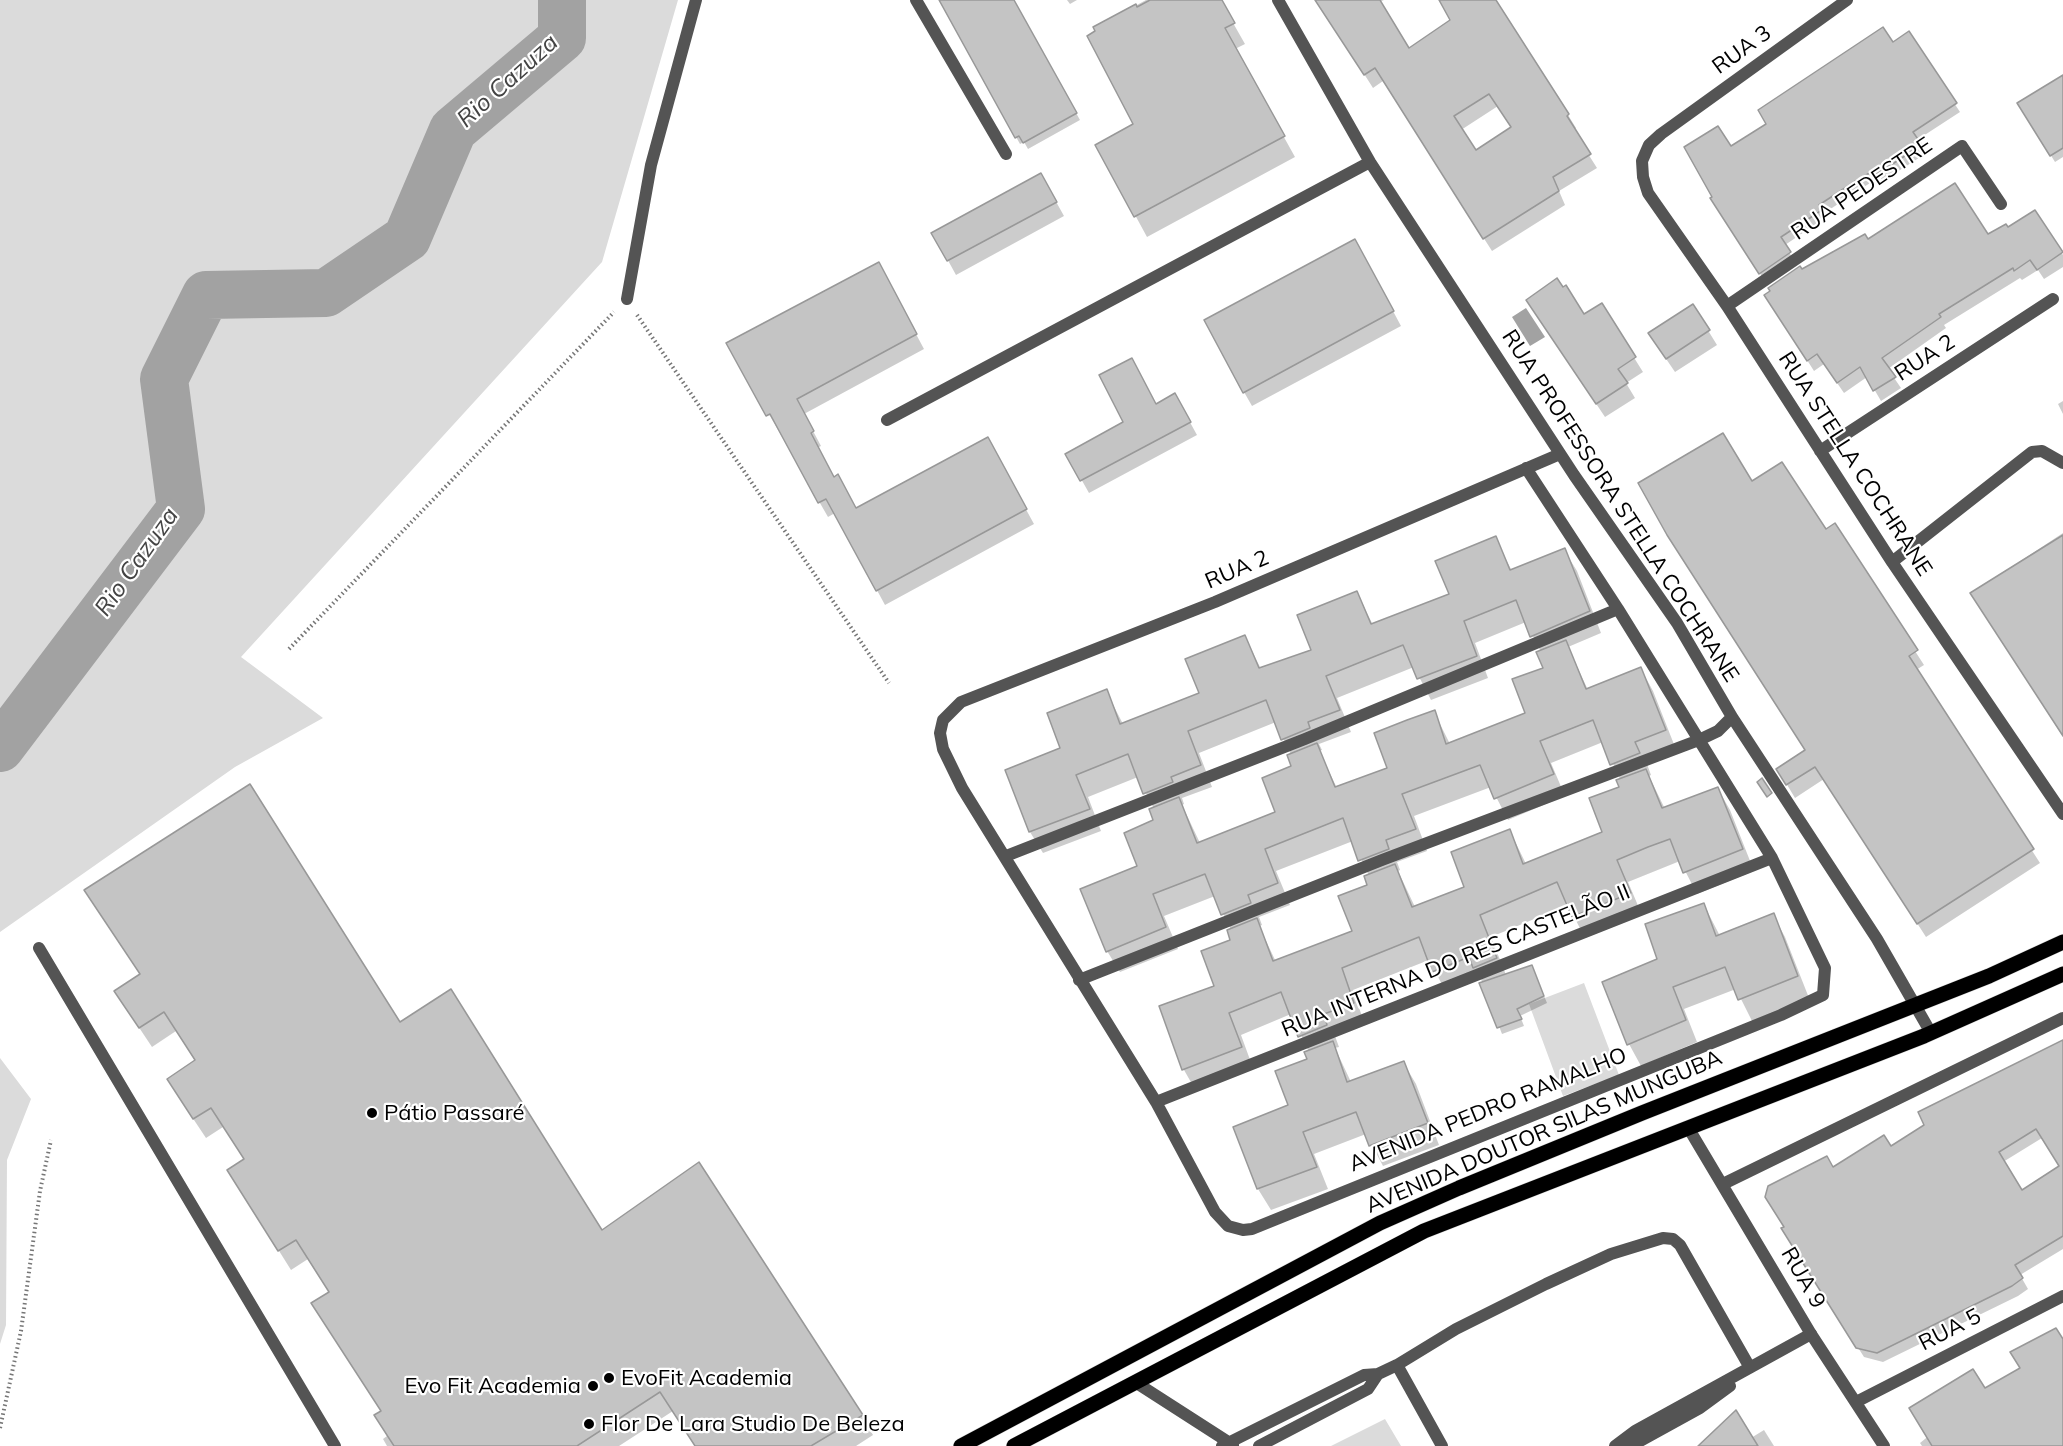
<!DOCTYPE html>
<html>
<head>
<meta charset="utf-8">
<style>
  body { margin:0 }
  canvas { display:block; background:#fff }
</style>
</head>
<body>
<canvas width="2063" height="1446"></canvas>
<script>
const c = document.querySelector('canvas').getContext('2d');
c.lineJoin = 'round';
function fillPath(path, color) {
  c.fillStyle = color;
  c.fill(path, 'evenodd');
}
function toPath(rows) {
  const path = new Path2D();
  for (const r of rows) {
    path.moveTo(r[0], r[1]);
    for (let i = 2; i < r.length; i += 2) path.lineTo(r[i], r[i + 1]);
  }
  return path;
}
function strokePath(path, color, width, dash) {
  c.strokeStyle = color;
  c.lineWidth = width;
  c.lineCap = dash ? 'butt' : 'round';
  c.setLineDash(dash || []);
  c.stroke(path);
}
function drawText(font, color, halo, rows, align = 'center') {
  c.font = font + ' Mulish,sans-serif';
  c.lineWidth = 4.5;
  c.setLineDash([]);
  c.textBaseline = 'middle';
  c.strokeStyle = halo;
  c.fillStyle = color;
  for (const [text, x, y, turn = 0] of rows) {
    c.save();
    c.translate(x, y);
    c.rotate((+turn || 0) * Math.PI / 180);
    c.textAlign = isNaN(turn) ? turn : align;
    if (halo) c.strokeText(text, 0, 0);
    c.fillText(text, 0, 0);
    c.restore();
  }
}
const green = toPath([
  [0,0,678,0,602,262,241,657,323,718,235,767,0,932],
  [1584,983,1619,1075,1563,1096,1529,1004],
  [0,1058,31,1099,7,1160,6,1325,0,1344],
  [1385,1419,1401,1446,1331,1446]
]);
const water = toPath([
  [1526,308,1545,337,1530,346,1512,317]
]);
const shadow = toPath([
  [940,0,1013,0,1080,120,1028,149,1024,142,1020,144],
  [1067,0,1077,0,1070,4],
  [1146,0,1220,0,1245,44,1235,49,1295,157,1147,237,1097,145,1135,125,1095,28],
  [1317,0,1384,0,1379,2,1408,50,1452,21,1441,0,1494,0,1568,115,1576,128,1573,130,1597,168,1559,191,1565,205,1492,251,1383,81,1373,88],
  [1498,106,1512,128,1475,152,1461,130],
  [1908,33,1960,112,1917,140,1925,154,1883,181,1880,177,1862,188,1823,214,1825,218,1785,245,1794,261,1765,281,1716,207,1731,148],
  [2063,76,2063,157,2055,162,2019,104],
  [1049,189,1064,216,956,275,933,233],
  [2035,212,2063,255,2063,267,2044,279,2038,270,2022,280,2020,278,1944,325,1946,328,1888,369,1901,388,1881,401,1867,377,1844,393,1824,364,1814,371,1772,305,1801,271,1868,241,1988,236,2008,229],
  [1363,255,1401,326,1252,406,1244,392],
  [886,278,924,349,804,414,821,446,817,448,834,478,856,510,995,453,1034,524,885,605,835,513,828,517,728,343],
  [1601,305,1643,372,1626,383,1635,398,1605,417,1536,314,1584,316],
  [1693,306,1717,345,1675,372,1658,347],
  [1175,395,1197,435,1089,493,1067,454],
  [2063,401,2063,414,2058,404],
  [1752,483,1825,531,1834,525,1924,665,1916,670,2040,863,1926,937,1824,779,1795,798,1786,783,1806,751],
  [2063,533,2063,737,1972,593],
  [1495,538,1512,571,1564,550,1577,571,1601,633,1568,647,1588,690,1641,669,1653,691,1677,752,1647,764,1651,775,1649,776,1665,809,1718,789,1730,810,1754,871,1697,894,1680,861,1628,882,1642,915,1585,938,1568,905,1491,937,1506,975,1535,974,1547,1003,1520,1016,1524,1026,1502,1034,1481,979,1446,992,1429,960,1353,990,1365,1025,1335,1036,1339,1047,1335,1048,1351,1082,1403,1062,1416,1084,1439,1145,1383,1166,1366,1134,1314,1154,1328,1189,1271,1210,1258,1189,1235,1128,1290,1106,1309,1060,1309,1052,1291,1014,1241,1035,1253,1068,1196,1091,1184,1070,1161,1007,1216,987,1232,941,1231,930,1215,896,1164,916,1178,949,1120,972,1107,951,1155,821,1154,809,1138,777,1088,797,1101,831,1043,853,1030,832,1007,771,1062,749,1106,691,1123,724,1201,694,1245,637,1261,669,1313,651,1357,593,1373,625,1451,594],
  [1526,622,1541,652,1545,669,1527,714,1450,744,1434,712,1389,769,1337,788,1319,751,1322,750,1319,744,1351,732,1337,698,1414,667,1431,700,1488,678,1475,643],
  [1276,722,1291,755,1293,767,1277,812,1200,843,1182,805,1184,804,1182,798,1212,787,1199,753],
  [1603,742,1620,779,1621,788,1604,833,1526,864,1510,831,1466,888,1415,907,1398,871,1400,870,1397,862,1427,851,1414,816,1491,787,1508,820,1565,796,1551,763],
  [1353,841,1369,876,1369,886,1354,932,1276,962,1259,926,1262,925,1259,917,1290,905,1276,871],
  [1704,905,1720,936,1773,915,1785,937,1809,998,1752,1021,1736,989,1684,1009,1697,1042,1641,1066,1629,1044,1604,982,1659,960],
  [98,910,399,1024,602,1232,862,1416,873,1435,856,1446,696,1446,673,1411,619,1446,387,1446,383,1439,387,1436,376,1416,382,1412,330,1293,308,1259,291,1270,229,1171,245,1160,223,1127,206,1138,180,1099,196,1062,176,1031,152,1047,128,1011,141,975],
  [2063,1042,2063,1249,2020,1275,2028,1289,2018,1296,1883,1362,1864,1357,1789,1239,1833,1169,1890,1148],
  [2042,1138,2060,1167,2022,1192,2003,1162],
  [2063,1342,2063,1446,1922,1446,1920,1443,1984,1391],
  [1764,1430,1774,1446,1700,1446,1751,1438]
]);
const river = toPath([
  [0,748,181,509,164,379,206,295,326,293,407,238,453,130,562,38,562,0]
]);
const building = toPath([
  [939,0,1014,0,1077,113,1023,143,1019,136,1015,138,939,0],
  [1150,0,1222,0,1235,23,1225,28,1285,136,1134,217,1095,145,1133,124,1087,36,1095,31,1093,27,1136,4,1137,7,1150,0],
  [1315,0,1380,0,1409,48,1450,20,1439,0,1496,0,1569,114,1567,116,1591,154,1553,177,1559,191,1483,239,1375,68,1364,75,1315,0],
  [1489,94,1511,127,1476,150,1454,116,1489,94],
  [1883,27,1893,42,1909,31,1957,103,1913,132,1922,145,1877,174,1875,170,1857,180,1819,205,1822,210,1781,237,1791,252,1759,274,1710,198,1712,197,1684,147,1718,126,1731,146,1766,124,1758,110,1883,27],
  [2063,75,2063,148,2050,156,2017,103,2063,75],
  [1041,173,1057,202,947,261,931,233,1041,173],
  [1955,183,1988,234,2006,224,2008,227,2035,210,2063,252,2037,270,2030,260,2014,271,2013,268,1939,314,1941,317,1882,358,1896,377,1873,391,1860,367,1837,383,1817,354,1807,361,1764,295,1770,291,1768,288,1800,266,1802,269,1865,234,1868,239,1955,183],
  [1355,239,1394,311,1243,393,1204,320,1355,239],
  [879,262,917,334,797,399,814,431,811,433,834,477,838,474,856,508,988,437,1027,509,876,591,826,499,818,503,770,414,766,416,726,343,879,262],
  [1557,278,1563,287,1566,285,1584,314,1602,303,1636,357,1618,369,1628,383,1596,404,1526,300,1557,278],
  [1693,304,1710,330,1666,359,1648,333,1693,304],
  [1132,358,1156,404,1175,393,1191,422,1080,481,1065,454,1123,422,1099,375,1132,358],
  [1723,433,1752,481,1782,462,1826,529,1835,523,1918,650,1909,656,2034,849,1917,924,1815,767,1786,785,1776,769,1805,750,1667,535,1638,483,1723,433],
  [2063,535,2063,736,1970,593,2063,535],
  [1496,536,1510,570,1565,548,1590,611,1530,637,1516,600,1464,621,1477,656,1417,679,1403,645,1326,676,1340,710,1308,722,1310,728,1281,740,1266,700,1188,731,1201,765,1171,777,1173,782,1143,794,1128,754,1076,775,1090,809,1029,832,1005,770,1060,748,1047,713,1107,689,1120,724,1199,693,1185,659,1245,635,1259,668,1311,650,1297,615,1357,591,1371,624,1449,594,1435,561,1496,536],
  [1566,640,1586,689,1641,667,1666,730,1635,742,1640,753,1610,765,1593,720,1540,741,1554,774,1494,799,1480,765,1402,794,1416,829,1386,840,1389,849,1358,861,1343,818,1265,849,1278,883,1248,895,1251,903,1221,915,1205,874,1153,894,1166,927,1106,952,1080,889,1137,866,1124,833,1153,820,1149,809,1179,797,1197,843,1275,812,1262,778,1291,766,1287,755,1317,743,1335,787,1387,768,1374,733,1407,720,1435,710,1446,744,1502,722,1525,713,1512,679,1543,668,1536,652,1566,640],
  [1646,769,1662,808,1718,787,1743,849,1683,873,1670,839,1648,847,1617,860,1631,893,1572,917,1557,882,1480,915,1497,958,1473,968,1469,957,1432,972,1419,937,1342,968,1354,1003,1324,1014,1327,1025,1298,1037,1281,992,1229,1013,1242,1047,1182,1070,1159,1006,1214,986,1201,951,1230,940,1227,930,1257,918,1273,961,1352,931,1338,896,1367,885,1364,876,1395,864,1412,907,1464,887,1451,852,1510,829,1523,864,1602,832,1589,798,1619,787,1616,780,1646,769],
  [1762,778,1772,793,1767,797,1757,782,1762,778],
  [250,784,400,1022,451,989,602,1230,699,1162,863,1415,811,1446,695,1446,660,1392,577,1446,394,1446,374,1415,381,1411,311,1303,329,1292,296,1240,278,1251,227,1170,244,1159,211,1108,193,1119,167,1079,195,1060,164,1012,139,1028,114,991,140,974,84,890,250,784],
  [1704,903,1716,936,1774,913,1798,976,1738,1000,1725,967,1673,987,1686,1020,1627,1045,1602,982,1657,959,1645,924,1704,903],
  [1532,965,1544,996,1517,1009,1522,1019,1497,1028,1479,983,1532,965],
  [2063,1040,2063,1236,2015,1265,2023,1278,2012,1286,1877,1353,1856,1348,1781,1228,1784,1227,1765,1197,1768,1186,1827,1156,1833,1167,1884,1135,1891,1146,1924,1125,1918,1112,2063,1040],
  [2036,1129,2059,1166,2022,1190,1999,1152,2036,1129],
  [1333,1041,1347,1082,1404,1061,1428,1123,1369,1146,1356,1112,1303,1132,1317,1167,1257,1189,1233,1127,1288,1105,1275,1071,1307,1059,1304,1052,1333,1041],
  [2056,1328,2063,1339,2063,1446,1932,1446,1909,1408,1973,1369,1985,1388,2020,1368,2010,1352,2056,1328],
  [1736,1410,1758,1446,1698,1446,1736,1410]
]);
const path = toPath([
  [637,315,889,683],
  [289,649,614,312],
  [0,1428,21,1331,40,1191,51,1140]
]);
const lane = toPath([
  [39,948,335,1446],
  [1397,1365,1442,1446],
  [1135,1382,1233,1445],
  [1222,1446,1364,1375,1378,1374,1397,1365,1456,1329,1546,1284,1611,1254,1663,1238,1673,1239,1680,1245,1749,1366],
  [1259,1446,1368,1389,1378,1374],
  [1615,1446,1635,1431,1811,1334],
  [1631,1446,1700,1408,1730,1386]
]);
const street = toPath([
  [916,0,1006,154],
  [1278,0,1370,162,1574,475,1677,623,1732,717,1877,939,1931,1033],
  [1847,0,1661,134,1649,145,1642,161,1643,177,1648,193,1727,306,1892,562,2063,814],
  [627,299,651,165,696,0],
  [1727,306,1962,146,2001,204],
  [887,420,1370,162],
  [1820,451,2053,299],
  [1526,468,1618,609,1772,858,1825,968,1823,995,1781,1015,1252,1229,1243,1230,1228,1226,1215,1212,1156,1102,962,788,943,749,940,733,943,720,961,702,1215,602,1560,454],
  [1892,562,2032,452,2042,451,2063,463],
  [1006,856,1305,739,1618,609],
  [1079,980,1382,860,1699,740,1718,731,1732,717],
  [1156,1102,1772,858],
  [1689,1129,1811,1334,1884,1446],
  [1723,1184,2063,1018],
  [1856,1402,2063,1296]
]);
const primary = toPath([
  [961,1446,1380,1223,1459,1188,1642,1113,1989,976,2063,942],
  [1014,1446,1424,1231,1924,1036,2063,974]
]);
const markers = [
  [372,1113,6,"#000"],
  [609,1378,6,"#000"],
  [593,1386,6,"#000"],
  [589,1424,6,"#000"]
];
const streetNames = [
  ["RUA 3",1742,50,-36],
  ["RUA PEDESTRE",1862,189,-34],
  ["RUA 2",1925,358,-33],
  ["RUA STELLA COCHRANE",1855,464,57],
  ["RUA PROFESSORA STELLA COCHRANE",1620,506,57],
  ["RUA 2",1237,570,-23],
  ["RUA INTERNA DO RES CASTELÃO II",1456,961,-22],
  ["AVENIDA PEDRO RAMALHO",1488,1110,-22],
  ["AVENIDA DOUTOR SILAS MUNGUBA",1544,1132,-23],
  ["RUA 9",1803,1278,60],
  ["RUA 5",1950,1330,-27]
];
const poiNames = [
  ["Pátio Passaré",384,1113],
  ["EvoFit Academia",621,1378],
  ["Evo Fit Academia",581,1386,"right"],
  ["Flor De Lara Studio De Beleza",601,1424]
];
const waterNames = [
  ["Rio Cazuza",508,81,-42],
  ["Rio Cazuza",137,562,-55]
];
fillPath(green, '#dbdbdb');
fillPath(water, '#a2a2a2');
fillPath(shadow, '#0003');
strokePath(river, '#a2a2a2', 48);
fillPath(building, '#c4c4c4');
strokePath(building, '#989898', 1.5);
strokePath(primary, '#dbdbdb', 16);
strokePath(path, '#767676', 4, [1.5, 3]);
strokePath(lane, '#545454', 12);
strokePath(street, '#545454', 12);
strokePath(primary, '#000', 15);
for (const [x, y, r, color] of markers) {
  const dot = new Path2D();
  dot.arc(x, y, r, 0, 2 * Math.PI);
  c.fillStyle = color;
  c.fill(dot);
  strokePath(dot, '#fff', 2);
}
drawText('22px', '#000', '#fff', streetNames);
drawText('22px', '#000', '#fff', poiNames, 'left');
drawText('italic 24px', '#434343', '#fff', waterNames);
</script>
</body>
</html>
